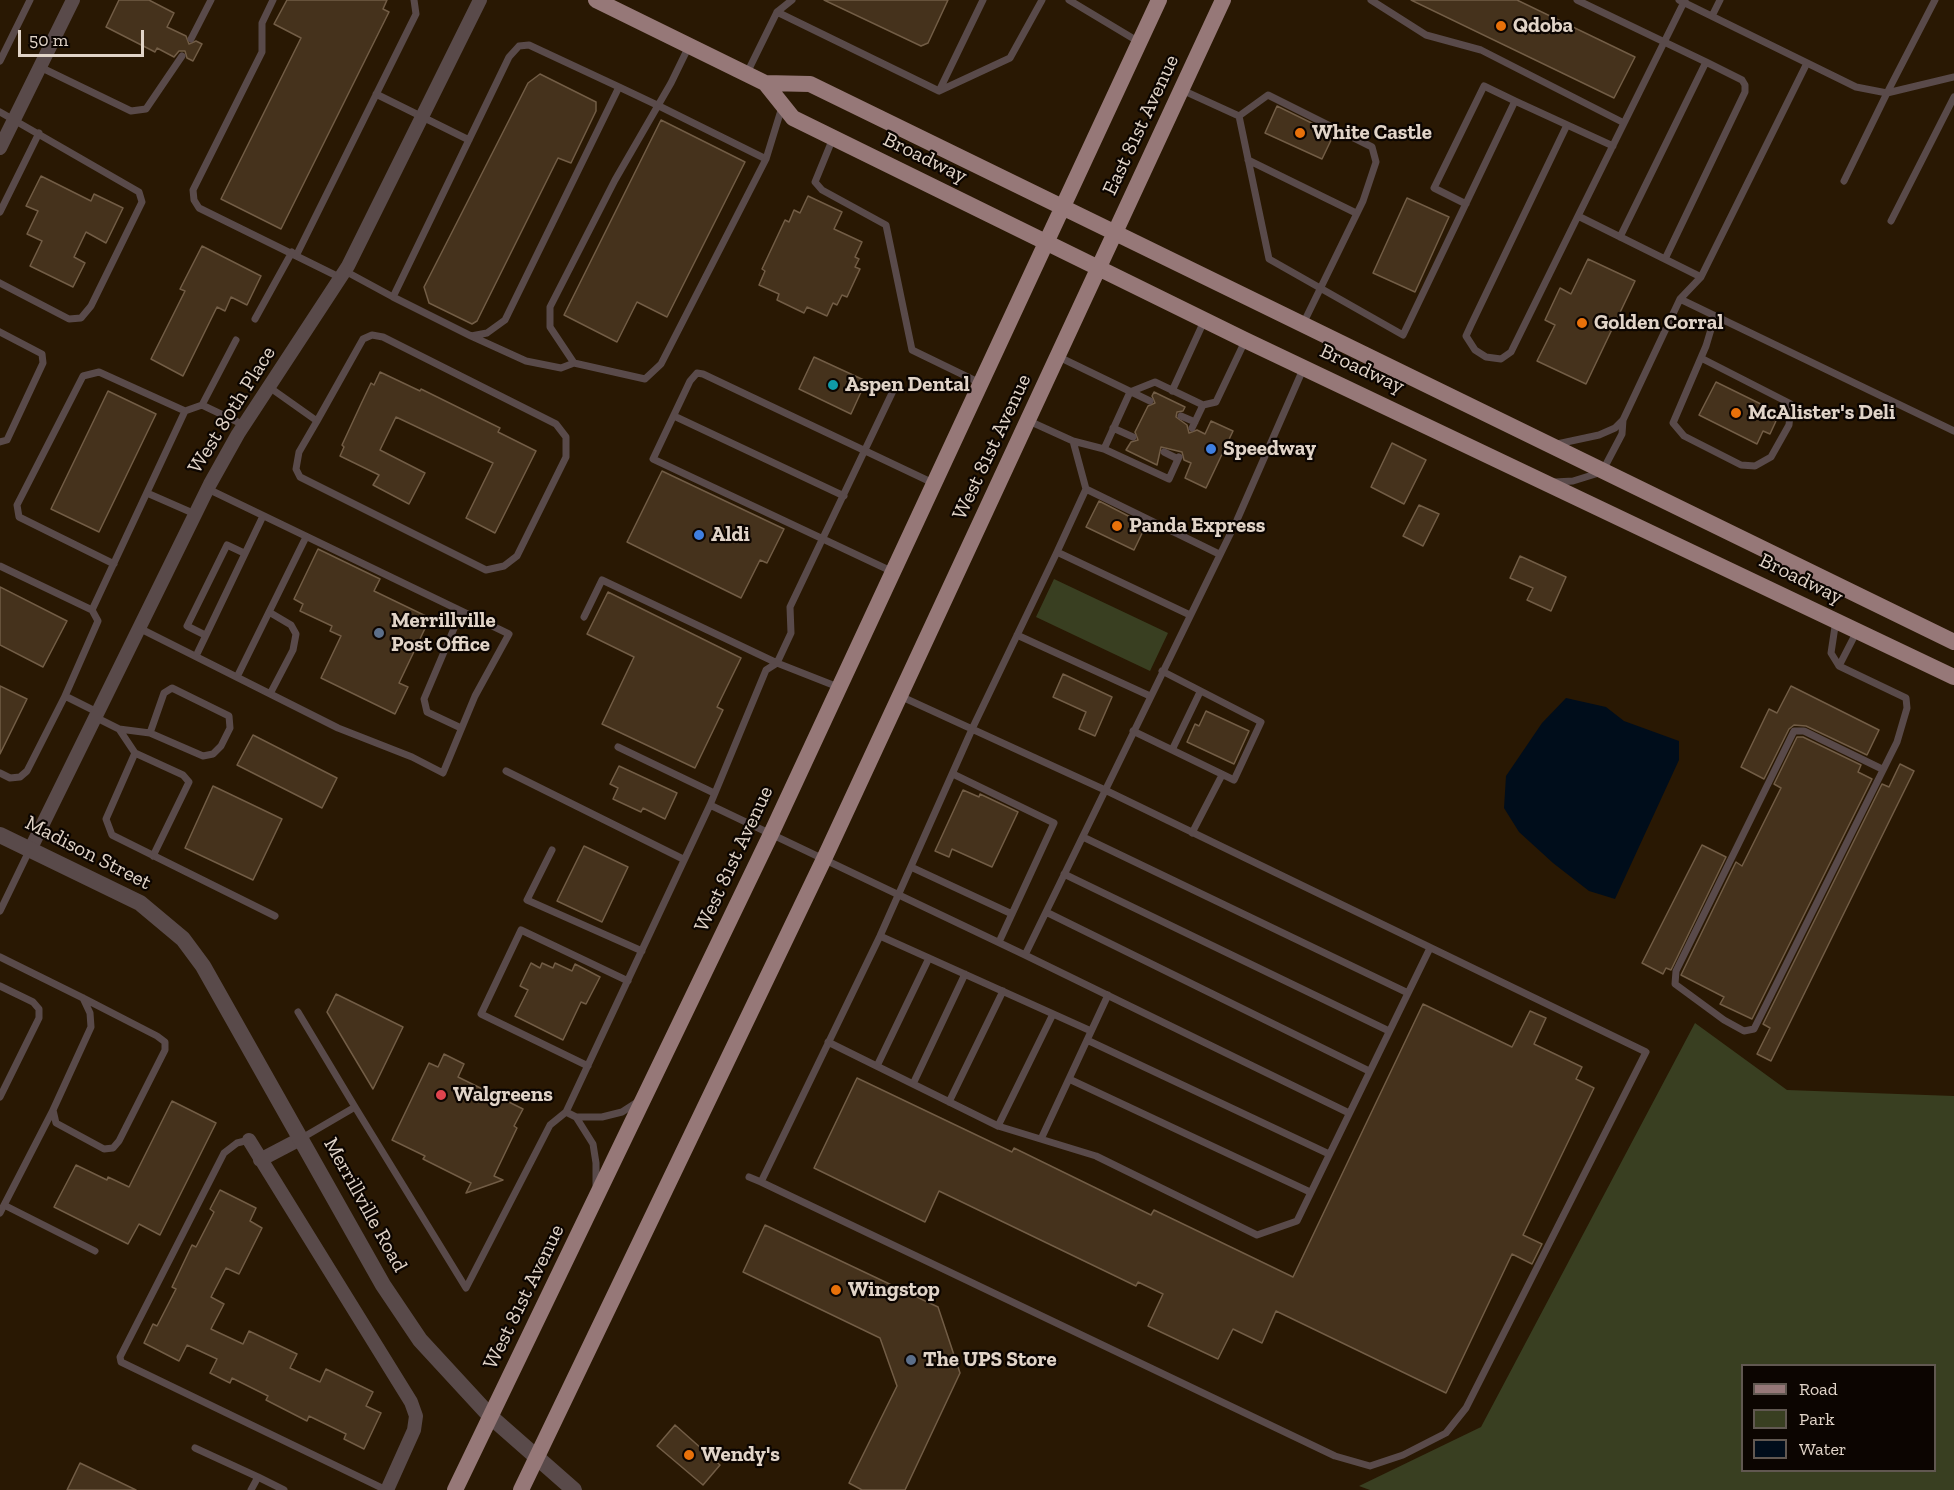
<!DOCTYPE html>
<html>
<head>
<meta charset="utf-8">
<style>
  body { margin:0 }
  #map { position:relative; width:1954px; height:1490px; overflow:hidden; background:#291803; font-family:"Zilla Slab",serif }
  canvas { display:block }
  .legend { position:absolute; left:1741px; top:1364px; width:195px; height:108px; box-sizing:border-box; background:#0c0501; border:2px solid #615851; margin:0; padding:8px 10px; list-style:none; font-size:18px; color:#e1d4c8 }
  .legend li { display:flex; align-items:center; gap:12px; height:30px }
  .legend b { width:30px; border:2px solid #615851 }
  .scale { position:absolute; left:18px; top:30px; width:126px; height:27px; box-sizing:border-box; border:3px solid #e1d4c8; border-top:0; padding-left:8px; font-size:18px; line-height:21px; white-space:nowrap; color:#e1d4c8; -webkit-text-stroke:4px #0c0501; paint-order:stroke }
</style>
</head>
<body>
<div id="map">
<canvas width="1954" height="1490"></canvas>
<ul class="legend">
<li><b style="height:8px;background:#967878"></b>Road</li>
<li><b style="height:16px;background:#393f21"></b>Park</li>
<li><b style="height:16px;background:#000d1b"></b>Water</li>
</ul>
<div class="scale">50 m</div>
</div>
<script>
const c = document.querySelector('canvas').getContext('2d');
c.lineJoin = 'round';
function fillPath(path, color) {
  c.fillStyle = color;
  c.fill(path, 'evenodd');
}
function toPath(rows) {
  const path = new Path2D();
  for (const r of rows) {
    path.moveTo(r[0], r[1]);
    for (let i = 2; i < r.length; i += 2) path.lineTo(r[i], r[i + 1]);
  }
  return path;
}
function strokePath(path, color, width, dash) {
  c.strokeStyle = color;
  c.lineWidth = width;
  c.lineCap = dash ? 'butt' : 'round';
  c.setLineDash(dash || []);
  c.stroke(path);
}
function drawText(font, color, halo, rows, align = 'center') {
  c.font = font + ' "Zilla Slab",serif';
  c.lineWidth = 4.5;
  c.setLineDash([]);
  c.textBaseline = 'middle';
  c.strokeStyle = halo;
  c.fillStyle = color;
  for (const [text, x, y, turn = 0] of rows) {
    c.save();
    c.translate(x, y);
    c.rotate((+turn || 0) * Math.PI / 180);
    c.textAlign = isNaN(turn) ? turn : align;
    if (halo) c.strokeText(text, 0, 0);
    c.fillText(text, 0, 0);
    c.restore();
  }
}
const green = toPath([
  [1054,579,1168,633,1150,671,1036,617],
  [1695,1023,1787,1090,1954,1096,1954,1490,1370,1490,1359,1486,1481,1427],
  [1742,1366,1934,1366,1934,1470,1742,1470]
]);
const water = toPath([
  [1566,698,1606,707,1624,721,1679,741,1679,760,1615,899,1589,891,1553,863,1519,832,1504,808,1506,776,1542,723]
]);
const building = toPath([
  [119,0,149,0,174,13,167,27,186,36,189,44,196,41,202,44,193,61,187,58,185,51,179,51,174,57,157,48,155,52,106,27,119,0],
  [287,0,387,0,383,9,389,12,281,229,221,199,301,38,274,24,287,0],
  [824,0,948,0,928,43,921,46,824,0],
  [1411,0,1517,0,1635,57,1614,98,1411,0],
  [540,74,596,102,596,111,571,163,558,158,477,321,472,324,429,303,424,287,528,83,540,74],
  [1277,106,1334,134,1322,159,1265,133,1277,106],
  [661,120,745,162,667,317,637,302,617,342,564,315,661,120],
  [41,176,91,201,94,194,123,208,106,243,86,232,74,257,85,263,73,287,30,266,42,241,27,234,38,211,26,206,41,176],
  [808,196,842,212,834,229,862,242,855,257,859,259,855,267,860,269,847,297,842,295,837,305,833,303,827,316,807,307,804,313,777,300,779,294,759,285,765,271,762,269,785,220,789,222,794,210,800,213,808,196],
  [1407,198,1449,217,1415,292,1373,273,1407,198],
  [202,246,261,276,247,305,231,297,225,311,217,307,183,376,151,359,185,291,180,289,202,246],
  [1588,259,1635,281,1586,384,1537,361,1555,325,1545,320,1560,288,1571,294,1588,259],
  [814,357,866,381,851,414,799,389,814,357],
  [380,372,420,391,421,389,500,428,498,432,536,451,495,533,466,518,493,463,396,417,380,450,425,473,409,504,373,485,379,475,340,456,344,447,342,445,361,404,371,383,374,385,380,372],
  [1716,382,1773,410,1770,417,1776,421,1770,434,1763,431,1757,444,1699,415,1716,382],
  [108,391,156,414,99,532,51,509,108,391],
  [1154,392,1185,407,1183,411,1177,412,1176,417,1187,425,1189,433,1197,430,1205,434,1211,421,1233,431,1206,488,1185,478,1191,463,1184,460,1182,452,1161,447,1157,465,1126,450,1131,442,1138,440,1135,432,1148,406,1155,403,1152,396,1154,392],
  [1392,443,1426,460,1404,504,1371,487,1392,443],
  [662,471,784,529,767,563,760,560,741,598,627,542,662,471],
  [1099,501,1146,525,1134,550,1086,527,1099,501],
  [1419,505,1439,514,1423,546,1403,536,1419,505],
  [318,549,380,579,374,591,430,618,399,683,408,687,395,714,321,678,341,636,330,631,332,626,300,611,303,604,294,599,318,549],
  [1520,556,1566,577,1551,611,1527,600,1533,588,1510,578,1520,556],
  [0,587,67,621,43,667,0,645,0,587],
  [608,592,741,658,717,707,723,710,695,768,602,724,634,657,587,634,608,592],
  [1063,674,1112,697,1095,736,1079,729,1086,712,1053,697,1063,674],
  [0,686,27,699,0,754,0,686],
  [1791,686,1879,730,1867,755,1806,726,1794,725,1789,729,1764,779,1741,767,1769,709,1777,713,1791,686],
  [1206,711,1249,731,1234,764,1187,742,1195,724,1199,726,1206,711],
  [253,735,337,778,322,808,237,765,253,735],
  [1797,737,1803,737,1861,765,1858,772,1872,779,1752,1019,1720,1004,1724,997,1681,975,1682,973,1736,862,1742,866,1781,788,1774,784,1797,737],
  [1900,764,1914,771,1771,1061,1757,1054,1770,1028,1763,1024,1882,784,1889,787,1900,764],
  [619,766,677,793,665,819,643,808,641,812,613,799,618,788,610,784,619,766],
  [213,786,282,819,253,880,185,848,213,786],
  [963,790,979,797,980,794,1018,812,992,867,952,849,949,857,935,851,963,790],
  [1702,845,1726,857,1671,970,1666,968,1663,974,1642,963,1702,845],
  [584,846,628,867,602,922,557,901,584,846],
  [531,963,540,968,542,963,553,968,555,963,572,971,575,964,600,977,586,1004,581,1002,563,1040,515,1016,528,990,520,986,531,963],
  [336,994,403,1027,373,1089,327,1012,336,994],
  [1423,1004,1512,1047,1530,1011,1546,1018,1534,1044,1582,1067,1576,1079,1594,1088,1523,1235,1542,1244,1532,1264,1512,1254,1446,1393,1276,1311,1262,1343,1233,1329,1218,1359,1148,1326,1163,1294,1138,1282,1136,1286,939,1191,925,1222,814,1168,857,1078,1012,1152,1014,1148,1151,1215,1154,1210,1293,1277,1423,1004],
  [444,1054,464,1064,458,1077,523,1109,514,1126,517,1128,494,1176,503,1180,466,1193,471,1183,423,1159,425,1156,392,1140,429,1063,438,1067,444,1054],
  [172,1101,216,1123,160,1235,139,1224,128,1244,54,1207,76,1165,107,1180,108,1177,129,1187,172,1101],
  [220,1190,256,1208,250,1221,262,1228,239,1274,226,1268,211,1297,224,1304,211,1329,243,1344,249,1331,297,1354,290,1368,320,1382,326,1369,373,1392,366,1406,381,1413,364,1449,344,1439,346,1434,309,1416,307,1421,266,1400,268,1396,232,1378,230,1383,210,1373,217,1359,187,1345,179,1361,144,1343,153,1324,157,1326,176,1289,172,1287,192,1245,196,1247,214,1212,210,1209,220,1190],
  [765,1225,938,1307,960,1373,905,1490,862,1490,849,1483,897,1386,880,1338,743,1272,765,1225],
  [675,1425,720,1465,703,1485,657,1446,675,1425],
  [80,1463,136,1490,67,1490,80,1463]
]);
const service = toPath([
  [273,0,262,23,262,52,193,190,194,200,199,208,341,278],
  [1069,0,1139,42],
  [1371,0,1426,35,1481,50,1624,123],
  [1577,0,1706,62,1620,237],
  [1679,0,1856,87,1887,93,1935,0],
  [1685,0,1578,216,1701,277],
  [777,12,792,0],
  [1712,16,1720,0],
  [191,39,211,0],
  [689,46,671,83,615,180,550,307,550,327,574,363,645,379,661,364,766,159,782,107],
  [0,61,30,0],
  [40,67,131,111,146,109,182,56],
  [747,73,777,12,939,91,1010,58,1042,0],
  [619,87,505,320,487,333,471,336,393,297,509,57,519,46,529,45,619,87,657,105,766,159],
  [1182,90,1239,116,1269,259,1403,335,1515,101,1613,146],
  [939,91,983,0],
  [376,94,469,140],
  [0,112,139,192,142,202,91,306,81,318,69,319,0,283],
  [1239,116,1268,95,1372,147,1376,162,1363,201,1303,324],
  [1567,125,1471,325,1466,336,1475,350,1486,357,1501,359,1511,352,1578,216],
  [833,138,815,182,822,190,886,225,912,350,980,383],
  [1248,160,1356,213],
  [1844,181,1887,93,1954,77],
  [1466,204,1434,188,1484,86,1515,101],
  [0,212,39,133],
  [1891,221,1954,97],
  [297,254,416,14,414,0],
  [1665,259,1745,92,1745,85,1742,80,1706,62],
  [345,271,393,297],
  [1680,299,1954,431],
  [255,319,292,252],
  [0,332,42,354,43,363,7,440,0,442],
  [471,336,526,361,561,368,574,363],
  [1059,357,1150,401],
  [1701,358,1791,404,1789,425,1771,457,1755,466,1741,465,1684,436,1673,423,1706,346,1715,316],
  [269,387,317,421,363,339,372,335,383,337,556,424,566,437,566,457,517,556,504,566,486,570,300,477,296,469,299,452,317,421],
  [1172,391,1205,319],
  [202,405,236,340],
  [674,416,844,496],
  [1181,416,1195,422],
  [1029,421,1073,441],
  [1113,428,1133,437],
  [1192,428,1203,405],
  [1557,444,1599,435,1615,428,1623,420,1680,299,1701,277,1807,63],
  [1104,449,1169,479,1179,457],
  [1164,452,1178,459],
  [1555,482,1573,481,1602,472,1622,434,1623,420],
  [1086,489,1219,554],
  [147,493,195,514],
  [114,564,19,517,17,505,83,376,99,372,185,411],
  [0,566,92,610,98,621,65,696],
  [891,571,653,459,690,381,697,373,703,374,933,483],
  [92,610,185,411,202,405,244,425],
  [269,612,291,625,296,634,293,650,270,694],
  [1190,615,1057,552,1086,489,1073,441,1104,449,1130,392,1155,382,1203,405,1216,402,1245,341],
  [584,617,602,580,777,663],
  [1836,620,1831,653,1839,666,1906,698,1907,708,1897,742,1754,1029,1744,1031,1724,1020,1675,984,1676,971,1794,731,1804,731,1882,769],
  [139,628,338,728,412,757,443,773,475,696,509,634,208,489],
  [205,635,187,626,227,545,244,553],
  [1017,635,1150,696],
  [196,656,263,516],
  [1839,666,1857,631],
  [237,677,306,537],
  [838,687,777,663,791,633,790,607,893,391],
  [95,717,119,729,150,733,203,756,213,754,221,746,230,728,229,716,172,688,164,693,150,733],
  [461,728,427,712,424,699,461,612],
  [119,729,135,753,183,775,189,782,153,856],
  [1133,731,1234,780,1261,722,1162,671],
  [618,747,714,793],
  [1172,750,1200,692],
  [135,753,106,819,112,835,275,916],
  [506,771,683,859],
  [0,773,10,778,20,777,27,771,65,696,97,712],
  [953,774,1054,823,999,942],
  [710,805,1025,955,1237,520,1304,367],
  [1192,833,1222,775],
  [1083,837,1408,993],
  [552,850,527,900,642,951],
  [911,867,1012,914],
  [1064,874,1389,1031],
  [0,911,29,851],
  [1046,912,1369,1071],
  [880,936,1091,1031],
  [1025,955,1349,1113],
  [0,957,83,998,157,1036,165,1042,165,1050,119,1141,113,1148,104,1149,56,1123,53,1110,91,1027,90,1013,83,998],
  [0,986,33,1002,39,1009,39,1018,0,1097],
  [298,1012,355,1107],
  [1087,1040,1329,1154],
  [828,1042,998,1126,1096,1156,1257,1235,1297,1221,1430,948],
  [588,1066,481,1014,521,930,628,981],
  [877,1066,929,958],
  [1069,1079,1310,1192],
  [913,1084,965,974],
  [949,1102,1003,991],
  [566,1112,576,1117,593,1144,596,1163,596,1185],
  [576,1117,602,1117,622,1112,639,1101],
  [998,1126,1053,1014],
  [302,1138,355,1107,466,1288,550,1125,566,1112,710,805,766,670,777,663],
  [1041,1139,1108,995],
  [249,1140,237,1143,224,1153,120,1357,121,1362,386,1490],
  [749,1177,761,1182,880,936,973,727,1057,552],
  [761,1182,1335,1456,1370,1466,1403,1455,1446,1433,1466,1408,1646,1052,1105,790,900,696],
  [4,1205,95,1251],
  [0,1213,53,1110],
  [195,1448,258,1477,251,1490],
  [258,1477,284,1490]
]);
const minor = toPath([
  [0,148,73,0],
  [31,848,210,484,238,434,348,266,480,0],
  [249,1140,411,1402,416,1416,414,1430,387,1490],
  [260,1160,302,1138]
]);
const tertiary = toPath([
  [0,835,140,903,183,939,203,966,383,1285,420,1340,491,1417,574,1490]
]);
const primary = toPath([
  [596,0,765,83,810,84,1954,642],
  [765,83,793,118,1245,340,1954,677],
  [455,1490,771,834,1159,0],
  [521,1490,824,859,1223,0]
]);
const markers = [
  [1501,26,6,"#e8710a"],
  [1300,133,6,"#e8710a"],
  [1582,323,6,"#e8710a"],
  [833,385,6,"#0f9aa8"],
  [1736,413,6,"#e8710a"],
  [1211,449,6,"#3f7fe0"],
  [1117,526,6,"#e8710a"],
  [699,535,6,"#3f7fe0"],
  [379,633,6,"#5c6f8a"],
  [441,1095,6,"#e0444e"],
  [836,1290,6,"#e8710a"],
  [911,1360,6,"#5c6f8a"],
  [689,1455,6,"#e8710a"]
];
const poiNames = [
  ["Qdoba",1513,26],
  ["White Castle",1312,133],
  ["Golden Corral",1594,323],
  ["Aspen Dental",845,385],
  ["McAlister's Deli",1748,413],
  ["Speedway",1223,449],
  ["Panda Express",1129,526],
  ["Aldi",711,535],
  ["Merrillville",391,621],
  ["Post Office",391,645],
  ["Walgreens",453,1095],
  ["Wingstop",848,1290],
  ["The UPS Store",923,1360],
  ["Wendy's",701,1455]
];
const streetNames = [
  ["East 81st Avenue",1141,125,-65],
  ["Broadway",925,158,26],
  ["Broadway",1362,369,25],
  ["West 80th Place",232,410,-58],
  ["West 81st Avenue",992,447,-65],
  ["Broadway",1801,579,26],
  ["Madison Street",88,853,27],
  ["West 81st Avenue",734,859,-65],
  ["Merrillville Road",365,1205,61],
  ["West 81st Avenue",524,1297,-64]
];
fillPath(green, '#393f21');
fillPath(water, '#000d1b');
fillPath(building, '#45321c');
strokePath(building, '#725d46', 1.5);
strokePath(service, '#594a4a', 7);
strokePath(minor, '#594a4a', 14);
strokePath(tertiary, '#594a4a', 16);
strokePath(primary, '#967878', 16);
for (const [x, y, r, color] of markers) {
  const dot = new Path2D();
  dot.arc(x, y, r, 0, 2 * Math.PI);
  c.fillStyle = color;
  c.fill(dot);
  strokePath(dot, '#0c0501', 2);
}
drawText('bold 21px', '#e1d4c8', '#0c0501', poiNames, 'left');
drawText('21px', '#e1d4c8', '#0c0501', streetNames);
</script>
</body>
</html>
